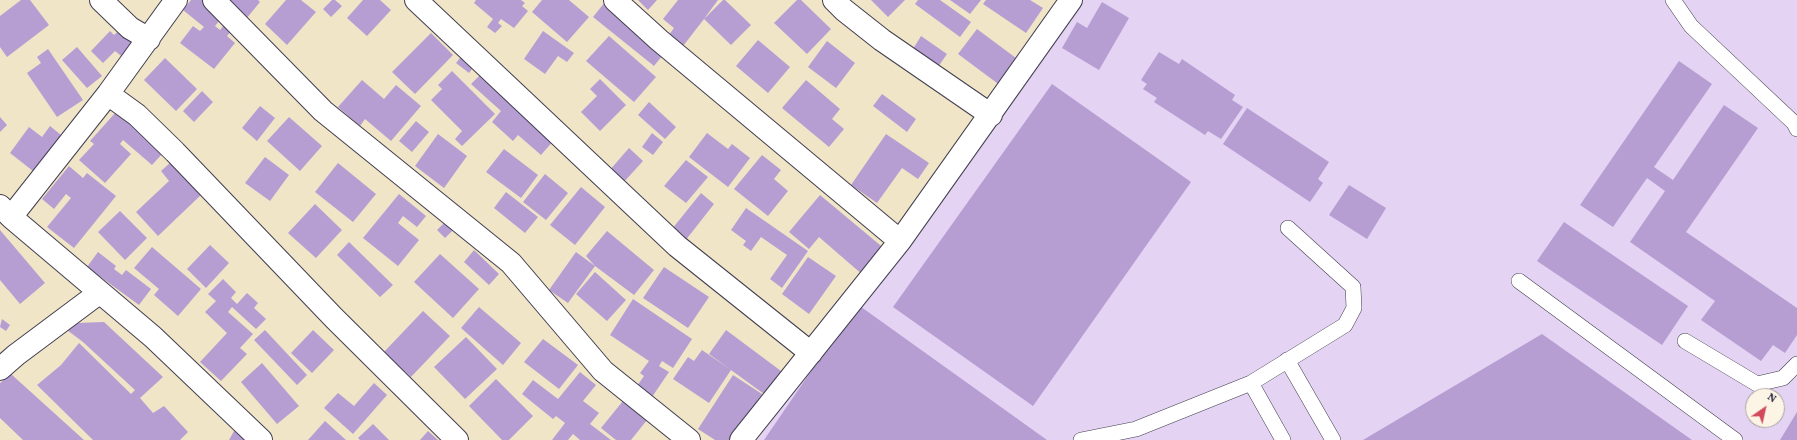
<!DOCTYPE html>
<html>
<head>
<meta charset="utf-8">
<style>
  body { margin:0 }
  #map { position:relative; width:1797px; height:440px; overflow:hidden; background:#f0e5c7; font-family:Vollkorn,serif }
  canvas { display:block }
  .north { position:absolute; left:1745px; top:388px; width:40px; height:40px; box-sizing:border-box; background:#fcf5e5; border:1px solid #a5a1a1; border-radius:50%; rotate:34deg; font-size:11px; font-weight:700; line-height:16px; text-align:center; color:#22223b }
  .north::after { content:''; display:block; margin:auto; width:14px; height:18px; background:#d1495b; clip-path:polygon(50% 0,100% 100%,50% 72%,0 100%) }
</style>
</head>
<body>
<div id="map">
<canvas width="1797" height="440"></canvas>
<div class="north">N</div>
</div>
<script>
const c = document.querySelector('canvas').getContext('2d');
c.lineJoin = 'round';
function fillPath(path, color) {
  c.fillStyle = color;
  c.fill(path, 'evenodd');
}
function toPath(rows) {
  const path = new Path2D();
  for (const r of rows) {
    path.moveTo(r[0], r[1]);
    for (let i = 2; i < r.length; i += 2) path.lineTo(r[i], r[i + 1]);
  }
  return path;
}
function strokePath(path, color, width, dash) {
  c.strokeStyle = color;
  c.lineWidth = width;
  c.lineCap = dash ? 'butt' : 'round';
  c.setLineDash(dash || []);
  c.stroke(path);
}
const built = toPath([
  [1070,0,1797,0,1797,440,757,440],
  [1753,396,1777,396,1777,420,1753,420]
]);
const building = toPath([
  [21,0,30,0,49,25,7,57,0,47,0,16],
  [191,0,204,0,224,15,215,26,220,30,224,25,231,31,227,36,235,43,214,69,180,43,193,26,200,31,204,27,183,10],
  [224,0,258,0,260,2,246,19],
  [286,0,301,0,316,12,287,45,265,24],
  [332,0,335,0,342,6,331,17,323,9],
  [363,0,380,0,391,10,367,36,347,18],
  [476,0,521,0,525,3,522,6,528,11,514,28,501,19,498,23,502,26,495,33,487,27,493,19,474,3],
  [542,0,569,0,589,17,567,42,532,12],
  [638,0,657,0,648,10],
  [678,0,718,0,704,19,723,0,725,0,751,25,731,45,704,19,680,50,666,39,674,28,663,19],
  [797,0,801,0,831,29,807,54,774,23],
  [871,0,905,0,888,17],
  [918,0,940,0,971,22,960,37,915,4],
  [950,0,981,0,970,14],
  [986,0,1030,0,1043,8,1026,33,983,4],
  [605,2,666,51,654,66,593,17],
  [1102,2,1129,18,1099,70,1062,48,1077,22,1087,28],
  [122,28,139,44,125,59,115,51,103,63,91,51,110,31,114,35],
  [977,29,1020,61,1001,86,958,54],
  [543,31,574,53,567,62,558,56,545,74,524,59],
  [431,33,453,55,415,94,392,72],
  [609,36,656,77,634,102,586,61],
  [921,36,947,54,938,67,913,49],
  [758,40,790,67,768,93,736,66],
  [827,41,855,63,836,88,808,67],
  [77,47,102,76,87,88,62,60],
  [48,49,83,100,57,117,27,73,41,63,37,57],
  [1159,52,1179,64,1182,59,1235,95,1232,100,1243,107,1221,139,1208,131,1205,135,1154,102,1157,98,1143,89,1147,84,1141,80],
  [463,54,476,64,469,73,456,63],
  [165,58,197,89,176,111,144,80],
  [1679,61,1712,84,1654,167,1673,180,1724,105,1758,128,1686,232,1797,308,1797,335,1785,353,1773,345,1761,361,1701,320,1715,301,1630,242,1665,191,1647,178,1613,227,1580,205],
  [452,71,495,114,462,146,455,139,462,131,431,100,442,89,438,85],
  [481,74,555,139,541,155,518,135,513,141,492,122,501,111,471,84],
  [600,79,626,105,600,131,581,112,597,96,590,89],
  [362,80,384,99,396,85,421,106,391,141,365,119,360,126,338,107],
  [806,80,840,109,832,119,844,129,829,147,782,108],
  [1052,84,1191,182,1033,406,893,307],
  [202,91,213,102,194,122,183,111],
  [882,94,916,119,907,132,873,106],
  [649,102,676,127,665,139,638,115],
  [260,106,275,118,257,141,242,128],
  [1247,108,1329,162,1318,179,1323,183,1310,202,1223,144],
  [116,112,163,153,152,165,123,140,120,144,131,154,105,183,79,160,94,144,90,141],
  [0,117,7,125,0,132],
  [289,117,322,146,300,171,267,141],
  [416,121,429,132,412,152,399,141],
  [50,126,61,135,33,171,10,153,29,127,42,137],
  [652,133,663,142,653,155,642,147],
  [707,133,728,149,732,144,750,158,728,187,689,157],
  [438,134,467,156,444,188,415,166],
  [886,134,929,163,918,179,902,168,877,203,851,185],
  [629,148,643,161,623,183,609,171],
  [504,149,538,175,521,198,486,172],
  [762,155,781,170,774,179,788,191,768,216,734,189],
  [265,157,289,175,270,201,245,183],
  [686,160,708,177,686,203,664,186],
  [171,162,202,194,158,236,136,212,169,181,161,171],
  [338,163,376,194,353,222,315,192],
  [69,166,83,178,87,173,116,196,74,248,47,227,71,198,66,194,54,209,42,199],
  [545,174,568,193,546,220,523,202],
  [1349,185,1386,208,1367,239,1329,215],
  [581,187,605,207,575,245,550,225],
  [506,192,538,217,525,233,494,208],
  [701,193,714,204,685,241,672,229],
  [399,194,426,216,417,227,403,216,398,223,419,240,398,266,363,238],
  [820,195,886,250,864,276,819,237,809,249,789,232],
  [315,204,342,230,316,258,288,233],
  [746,208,808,251,782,288,770,279,787,255,761,237,751,251,743,245,746,241,731,230],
  [120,211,147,238,125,260,98,232],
  [448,219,456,227,445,238,437,230],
  [1564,222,1688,306,1662,345,1537,261],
  [0,230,45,283,20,304,0,280],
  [607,231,654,270,634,295,595,266,568,303,549,290,576,252,595,266,586,256],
  [349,242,393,285,380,297,337,255],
  [210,245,229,263,206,288,187,269],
  [152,247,201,289,178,316,154,295,159,289,134,268],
  [474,250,499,274,489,285,464,262],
  [98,252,116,266,114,269,122,275,126,270,151,289,139,305,87,267],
  [440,254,479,289,453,318,414,282],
  [808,257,836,276,809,314,782,294],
  [664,267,709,297,688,328,643,298],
  [595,272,626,300,607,321,576,294],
  [223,279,236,292,231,298,237,304,247,293,258,303,254,308,266,319,256,329,232,307,228,312,253,334,240,348,247,354,221,381,200,362,227,333,205,312,216,301,208,294],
  [633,299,692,339,673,368,662,361,659,366,669,372,652,397,637,386,644,376,640,373,649,361,610,335],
  [857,304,1047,440,764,440],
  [479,307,521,343,503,365,461,328],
  [423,311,450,336,411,377,384,352],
  [2,319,10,325,6,331,0,327],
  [104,322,163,377,140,398,153,413,164,406,188,432,180,440,93,440,37,385,61,365,79,343,131,394,135,390,83,342,67,330,76,323],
  [265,330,307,375,297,385,254,340],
  [313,330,334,350,312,373,291,353],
  [726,330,781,371,764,394,709,354],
  [1542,334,1692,440,1363,440],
  [466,337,497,369,465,399,434,367],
  [543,339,578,365,559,389,524,362],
  [702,350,731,370,709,403,673,379,688,357,694,361],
  [262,363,299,406,277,424,241,382],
  [580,372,596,385,583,401,599,413,590,424,611,440,580,440,573,434,568,440,552,440,565,423,556,416,553,419,522,394,533,380,558,399],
  [11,374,84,440,23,440,0,418,0,383],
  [733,375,762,394,732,440,715,440,698,429],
  [496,379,533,416,509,440,502,440,469,406],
  [374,383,387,395,353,434,324,408,338,393,354,406],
  [627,396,651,415,631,440,616,440,601,428],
  [1797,412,1797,440,1780,440],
  [325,421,346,440,308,440],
  [373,424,389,440,360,440,358,438],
  [234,431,250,440,229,440],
  [428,431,438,440,420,440]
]);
const lane = toPath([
  [1673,0,1691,26,1794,123,1797,129],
  [1519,281,1735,440],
  [1685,341,1757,384,1783,378,1797,364],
  [1287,360,1333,440],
  [1251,383,1283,440],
  [1081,440,1136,429,1251,383,1345,325,1354,308,1353,287,1288,228]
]);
const street = toPath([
  [101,0,130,28,149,39],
  [214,0,323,111,511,263,603,371,689,440],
  [416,0,677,246,811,353],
  [615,0,659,40,900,241],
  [834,0,844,10,882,40,991,115],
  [108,94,137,115,175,152,334,318,457,440],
  [0,206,11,217,153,337,261,440],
  [11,217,108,94,176,0],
  [0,369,16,355,99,293],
  [741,440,900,241,1071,0]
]);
fillPath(built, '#e4d3f2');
fillPath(building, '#b69ed3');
strokePath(lane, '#413f50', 16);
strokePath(street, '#413f50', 24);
strokePath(lane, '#fff', 15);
strokePath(street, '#fff', 22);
</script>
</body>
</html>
